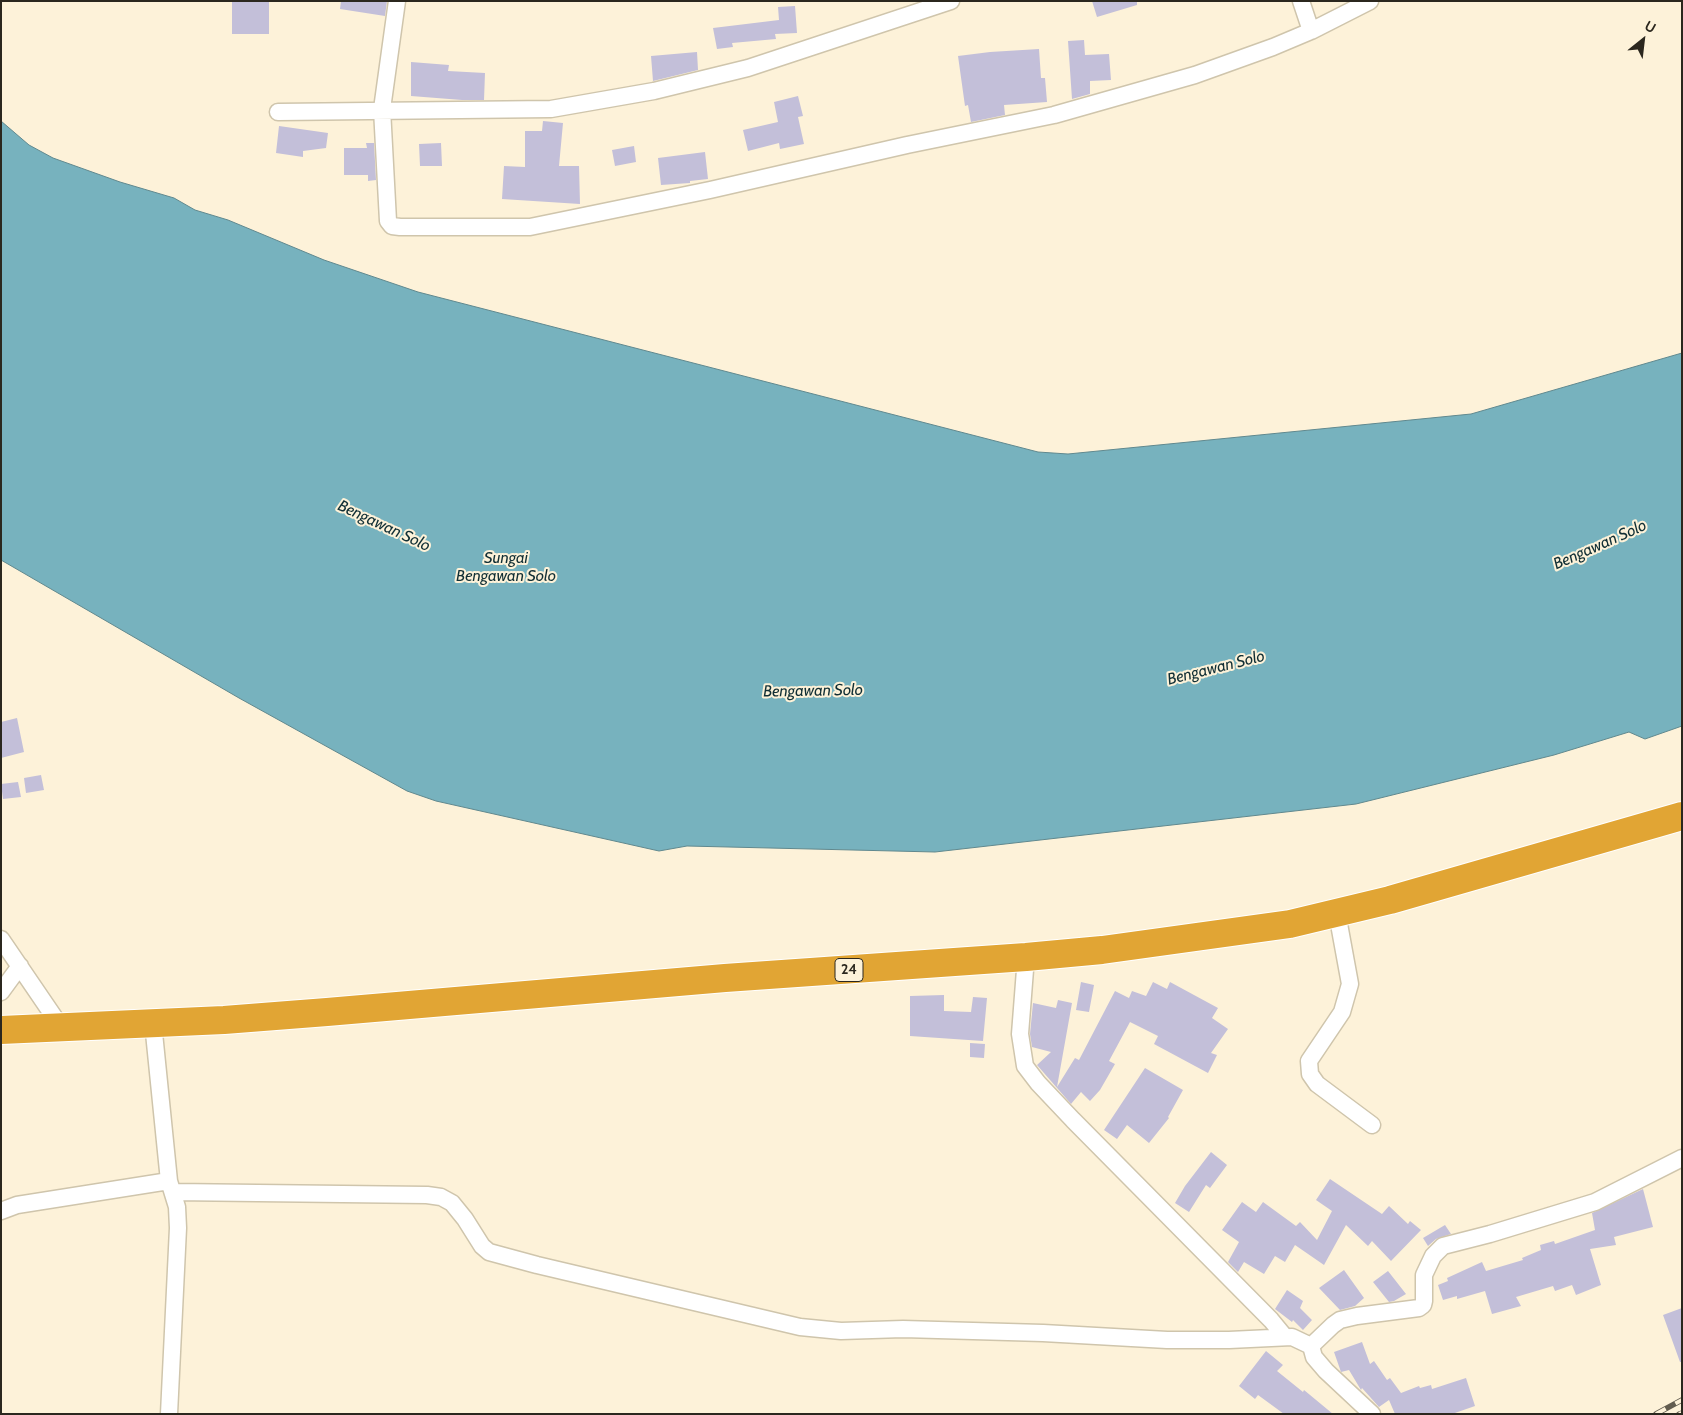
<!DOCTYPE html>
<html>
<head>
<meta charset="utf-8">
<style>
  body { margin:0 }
  #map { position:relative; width:1683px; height:1415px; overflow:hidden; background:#fdf2d9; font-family:Cabin,sans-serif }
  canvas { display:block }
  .frame { position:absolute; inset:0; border:2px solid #2b271e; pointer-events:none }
  .north { position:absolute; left:1618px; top:15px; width:50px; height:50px; -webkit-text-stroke:4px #fdf2d9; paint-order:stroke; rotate:29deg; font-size:14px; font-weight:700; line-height:20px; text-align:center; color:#2b271e }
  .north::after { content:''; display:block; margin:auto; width:18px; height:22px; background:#2b271e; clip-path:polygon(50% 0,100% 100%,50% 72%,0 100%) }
</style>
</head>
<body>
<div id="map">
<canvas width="1683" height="1415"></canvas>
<div class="frame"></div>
<div class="north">U</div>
</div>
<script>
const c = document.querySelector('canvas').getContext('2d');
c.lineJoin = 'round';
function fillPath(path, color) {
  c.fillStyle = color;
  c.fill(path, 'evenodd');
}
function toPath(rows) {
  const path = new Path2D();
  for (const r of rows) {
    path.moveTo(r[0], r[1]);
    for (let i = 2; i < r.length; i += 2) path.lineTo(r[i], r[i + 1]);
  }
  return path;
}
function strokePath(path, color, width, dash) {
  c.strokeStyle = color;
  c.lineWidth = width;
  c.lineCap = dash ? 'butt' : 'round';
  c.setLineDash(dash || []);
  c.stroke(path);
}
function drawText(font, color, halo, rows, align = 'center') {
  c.font = font + ' Cabin,sans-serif';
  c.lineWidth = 4;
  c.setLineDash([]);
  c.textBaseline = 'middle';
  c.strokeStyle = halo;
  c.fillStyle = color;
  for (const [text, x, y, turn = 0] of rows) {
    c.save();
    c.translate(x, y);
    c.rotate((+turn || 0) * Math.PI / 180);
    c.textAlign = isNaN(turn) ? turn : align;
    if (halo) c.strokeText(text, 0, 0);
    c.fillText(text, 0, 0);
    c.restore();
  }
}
const water = toPath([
  [1,121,29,145,53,158,120,182,174,198,195,210,228,220,324,260,418,292,1038,452,1068,454,1471,414,1682,353,1682,726,1645,739,1629,732,1554,755,1356,804,935,852,687,846,659,851,436,801,407,791,239,698,1,560,1,121]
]);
const building = toPath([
  [232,1,269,1,269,34,232,34],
  [341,1,387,1,385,16,340,9],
  [1092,1,1137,1,1137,5,1097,17],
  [795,6,797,33,775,34,776,39,732,43,733,47,717,49,713,28,779,20,778,7],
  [1084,40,1085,55,1109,54,1111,80,1090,81,1090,94,1072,99,1068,41],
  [1039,49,1041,78,1045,78,1047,102,1004,105,1005,115,971,122,968,105,965,106,958,56,990,52],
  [697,52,698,70,653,81,651,56],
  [411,62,449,65,448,71,485,73,484,100,462,100,411,96],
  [798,96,803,116,798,117,804,144,780,149,779,143,748,151,743,130,778,122,774,102],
  [543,121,563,123,559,166,579,166,580,204,502,199,504,166,525,167,525,131,542,131],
  [279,126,328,133,326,148,303,151,303,157,276,153],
  [366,143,374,143,376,180,368,181,368,175,344,175,344,148,367,148],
  [441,143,442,166,420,166,419,144],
  [634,146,636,162,615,166,612,150],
  [705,152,708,179,690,181,690,183,661,185,658,158],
  [17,718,24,752,1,758,1,722],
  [41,775,44,790,26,793,24,778],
  [18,782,21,797,3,799,1,784],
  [1081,982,1094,985,1089,1012,1076,1010],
  [1153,982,1167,989,1170,982,1218,1008,1212,1018,1228,1029,1211,1053,1217,1055,1208,1073,1154,1044,1158,1036,1130,1022,1109,1061,1115,1064,1100,1090,1090,1101,1081,1092,1071,1104,1037,1065,1051,1052,1032,1047,1030,1034,1033,1003,1056,1008,1058,1000,1072,1003,1057,1087,1075,1058,1079,1060,1115,991,1129,998,1132,991,1146,996],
  [944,995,944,1011,971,1012,973,997,987,998,983,1041,910,1036,910,996],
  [970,1043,985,1044,984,1058,970,1057],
  [1145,1068,1183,1090,1168,1117,1169,1118,1149,1143,1127,1125,1117,1139,1104,1130],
  [1211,1152,1227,1165,1210,1188,1206,1185,1189,1212,1175,1203,1185,1186],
  [1330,1179,1382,1214,1389,1206,1408,1224,1410,1221,1421,1230,1391,1261,1372,1241,1368,1246,1346,1225,1324,1265,1295,1245,1285,1262,1275,1256,1264,1274,1244,1262,1238,1272,1228,1262,1239,1242,1222,1230,1242,1202,1256,1212,1263,1202,1296,1226,1300,1222,1317,1240,1332,1211,1316,1200],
  [1643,1189,1653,1227,1614,1237,1616,1245,1590,1249,1601,1285,1576,1295,1572,1285,1555,1291,1553,1286,1516,1297,1521,1306,1492,1314,1485,1291,1457,1299,1457,1296,1443,1300,1438,1285,1448,1281,1447,1278,1482,1262,1486,1271,1523,1260,1522,1258,1541,1250,1540,1245,1554,1241,1555,1244,1595,1230,1592,1213],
  [1445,1225,1451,1234,1436,1239,1428,1246,1423,1238],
  [1344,1270,1364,1298,1355,1306,1340,1310,1319,1288],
  [1388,1271,1406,1294,1394,1301,1389,1302,1373,1282],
  [1287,1290,1303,1301,1300,1308,1312,1320,1303,1330,1293,1320,1292,1322,1275,1309],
  [1682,1308,1682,1362,1680,1362,1663,1315],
  [1362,1342,1370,1364,1374,1361,1387,1380,1390,1378,1401,1393,1419,1386,1420,1388,1431,1385,1432,1389,1466,1378,1475,1406,1452,1414,1395,1414,1389,1400,1379,1407,1362,1388,1361,1390,1349,1370,1341,1372,1334,1352],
  [1266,1351,1283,1365,1277,1371,1303,1392,1304,1390,1333,1414,1284,1414,1258,1395,1255,1399,1239,1386]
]);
const street = toPath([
  [397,1,382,109,388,221,392,226,400,227,530,227,710,190,907,145,1054,115,1195,75,1273,47,1311,31,1370,1],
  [1301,1,1311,31],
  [278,112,551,109,654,91,748,68,951,1],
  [1337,913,1350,984,1342,1012,1309,1061,1310,1074,1317,1084,1372,1125],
  [1,939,61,1027],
  [1026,957,1020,1034,1025,1066,1038,1083,1073,1120,1271,1320,1285,1337],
  [1,992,20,966],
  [153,1023,169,1181,177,1207,178,1228,169,1414],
  [173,1192,427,1195,441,1197,452,1203,465,1219,482,1246,489,1252,537,1265,800,1327,841,1331,903,1329,1043,1333,1167,1340,1229,1340,1292,1337,1311,1346],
  [1,1211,17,1205,169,1181],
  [1372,1414,1326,1371,1314,1357,1311,1346,1333,1325,1340,1320,1357,1316,1419,1308,1423,1305,1424,1301,1424,1275,1433,1256,1443,1246,1490,1234,1595,1202,1682,1158]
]);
const highway = toPath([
  [1,1030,224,1020,327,1012,725,978,1026,957,1102,950,1290,924,1390,900,1682,816]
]);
const rail = toPath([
  [1656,1414,1682,1400],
  [1679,1414,1682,1413]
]);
const shields = [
  [849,970,28]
];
const shieldNames = [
  ["24",849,970]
];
const waterNames = [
  ["Bengawan Solo",384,526,25],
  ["Bengawan Solo",1600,545,-24],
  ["Sungai",506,558],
  ["Bengawan Solo",506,576],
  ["Bengawan Solo",1216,668,-14],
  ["Bengawan Solo",813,691,-1]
];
fillPath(water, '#77b2be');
strokePath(water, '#60888e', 1);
fillPath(building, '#c3bfd9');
strokePath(street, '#cfc5ac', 19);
strokePath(highway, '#fff', 30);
strokePath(street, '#fff', 16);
strokePath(highway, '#e1a534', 28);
strokePath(rail, '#625c4f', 5.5);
strokePath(rail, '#fdf2d9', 4, [11]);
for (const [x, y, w] of shields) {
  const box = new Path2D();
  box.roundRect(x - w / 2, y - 11.5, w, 23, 4);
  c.fillStyle = '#fdf2d9';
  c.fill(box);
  strokePath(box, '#2b271e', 1);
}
drawText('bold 14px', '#2b271e', null, shieldNames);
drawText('italic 16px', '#112f35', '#fdf2d9', waterNames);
</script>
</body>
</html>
